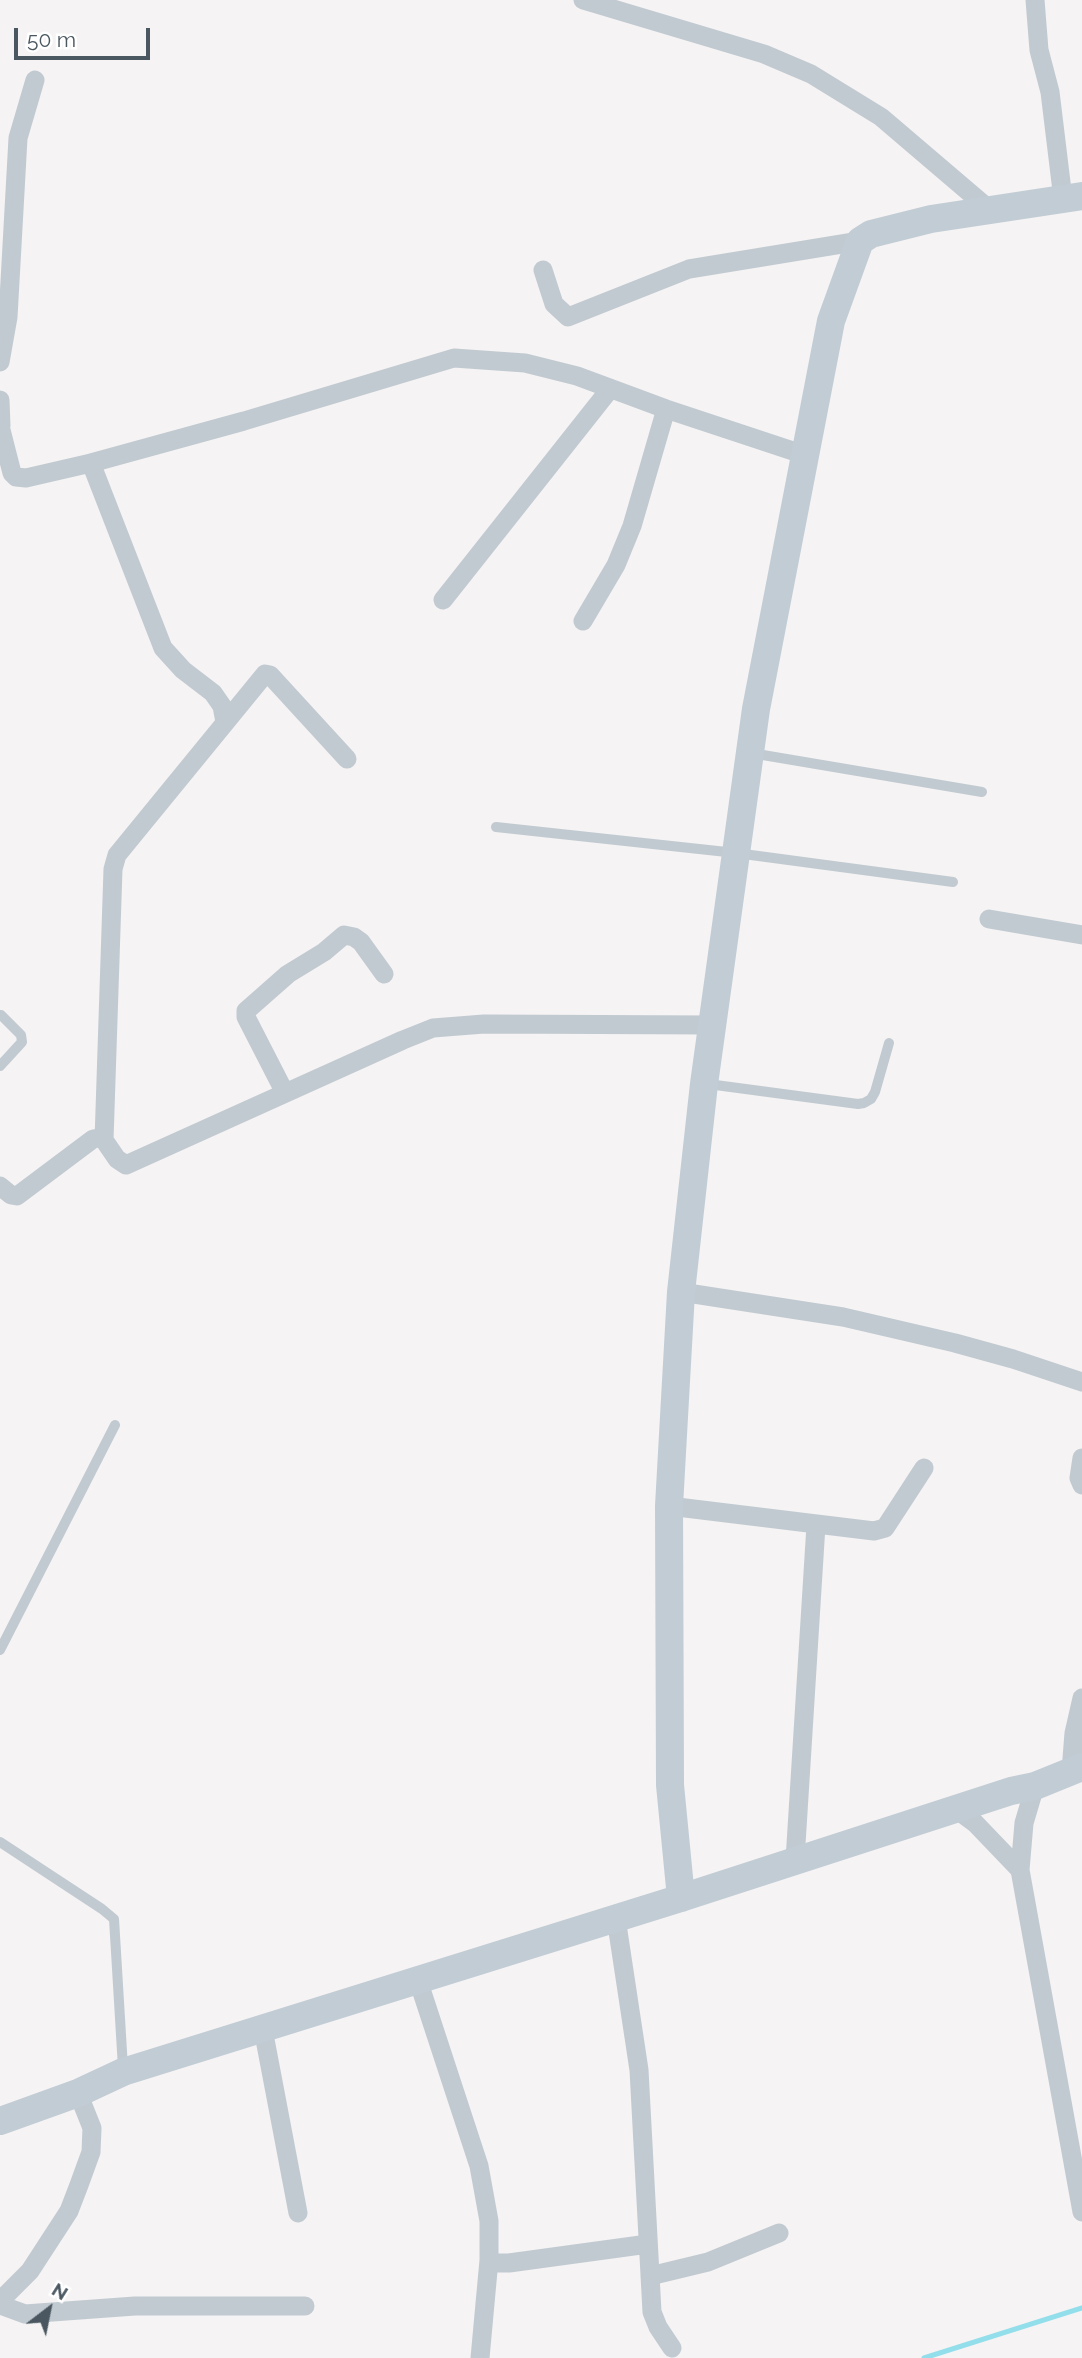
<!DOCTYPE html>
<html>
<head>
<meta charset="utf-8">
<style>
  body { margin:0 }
  #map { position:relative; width:1082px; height:2358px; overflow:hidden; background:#f5f3f3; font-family:Raleway,sans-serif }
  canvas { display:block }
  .north { position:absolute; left:14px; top:2274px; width:70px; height:70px; -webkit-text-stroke:5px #fff; paint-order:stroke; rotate:32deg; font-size:19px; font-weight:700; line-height:28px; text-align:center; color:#4a5760 }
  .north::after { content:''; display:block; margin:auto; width:24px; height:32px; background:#4a5760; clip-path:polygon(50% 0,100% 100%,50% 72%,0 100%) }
  .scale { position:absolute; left:14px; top:28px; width:136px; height:32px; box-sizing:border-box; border:4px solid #4a5760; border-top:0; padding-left:9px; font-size:21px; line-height:24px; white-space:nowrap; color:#4a5760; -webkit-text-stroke:5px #fff; paint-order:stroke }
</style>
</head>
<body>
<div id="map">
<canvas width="1082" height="2358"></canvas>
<div class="north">N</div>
<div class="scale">50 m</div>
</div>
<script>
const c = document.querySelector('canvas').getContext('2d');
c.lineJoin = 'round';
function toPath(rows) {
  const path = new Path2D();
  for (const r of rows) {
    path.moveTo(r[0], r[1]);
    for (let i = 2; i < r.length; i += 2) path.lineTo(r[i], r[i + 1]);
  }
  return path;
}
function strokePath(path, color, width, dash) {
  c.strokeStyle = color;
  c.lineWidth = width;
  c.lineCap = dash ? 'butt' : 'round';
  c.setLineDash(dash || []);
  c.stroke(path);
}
const stream = toPath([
  [924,2358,1082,2308]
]);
const lane = toPath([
  [751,753,982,792],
  [496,827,736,853,953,882],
  [0,1066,22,1042,21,1035,1,1015],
  [708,1084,858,1104,864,1103,871,1099,875,1092,889,1043],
  [0,1650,115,1425],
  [0,1842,102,1909,114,1919,123,2068]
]);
const street = toPath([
  [583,0,764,54,811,74,881,117,990,210],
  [1035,0,1039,50,1050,92,1063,199],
  [543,270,554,304,568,317,689,269,860,241],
  [0,362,8,317,18,138,35,80],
  [0,400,1,426],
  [0,426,12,473,16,477,26,478,91,463],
  [443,600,610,389],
  [583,621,616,565,632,526,666,409],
  [225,722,222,706,213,693,183,670,163,648,91,463,244,421,454,358,525,363,577,376,666,409,805,455],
  [989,919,1082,935],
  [285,1093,246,1017,246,1011,288,974,324,952,344,935,354,937,361,942,384,974],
  [104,1140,113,869,117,855,265,674,270,675,347,759],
  [0,1186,11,1195,17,1196,93,1139,99,1138,104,1140,117,1159,126,1165,403,1040,433,1028,484,1024,712,1025],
  [681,1292,843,1317,955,1343,1013,1359,1082,1382],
  [1082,1458,1079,1478,1082,1485],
  [669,1506,874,1531,885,1528,924,1468],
  [1071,1771,1074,1733,1082,1698],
  [1035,1786,1024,1823,1020,1870,1082,2212],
  [956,1809,975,1823,1020,1870],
  [795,1860,816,1525],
  [616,1918,639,2070,652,2312,658,2327,672,2348],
  [418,1980,479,2166,489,2221,489,2260,495,2263,509,2263,648,2244],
  [263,2029,298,2213],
  [650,2276,708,2262,779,2233],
  [0,2301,30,2271,69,2211,79,2185,91,2152,92,2128,78,2093],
  [0,2305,25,2314,135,2306,305,2306],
  [480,2358,489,2260]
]);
const secondary = toPath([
  [681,1898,670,1785,669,1506,681,1292,704,1084,756,709,831,321,860,241,871,234,931,219,1082,196],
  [0,2121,78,2093,123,2072,681,1898,1011,1791,1035,1786,1082,1767]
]);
strokePath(stream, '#92deeb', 5);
strokePath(lane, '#c1cad1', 10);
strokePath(street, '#c1cad1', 19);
strokePath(secondary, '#c1ccd5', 28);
</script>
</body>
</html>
